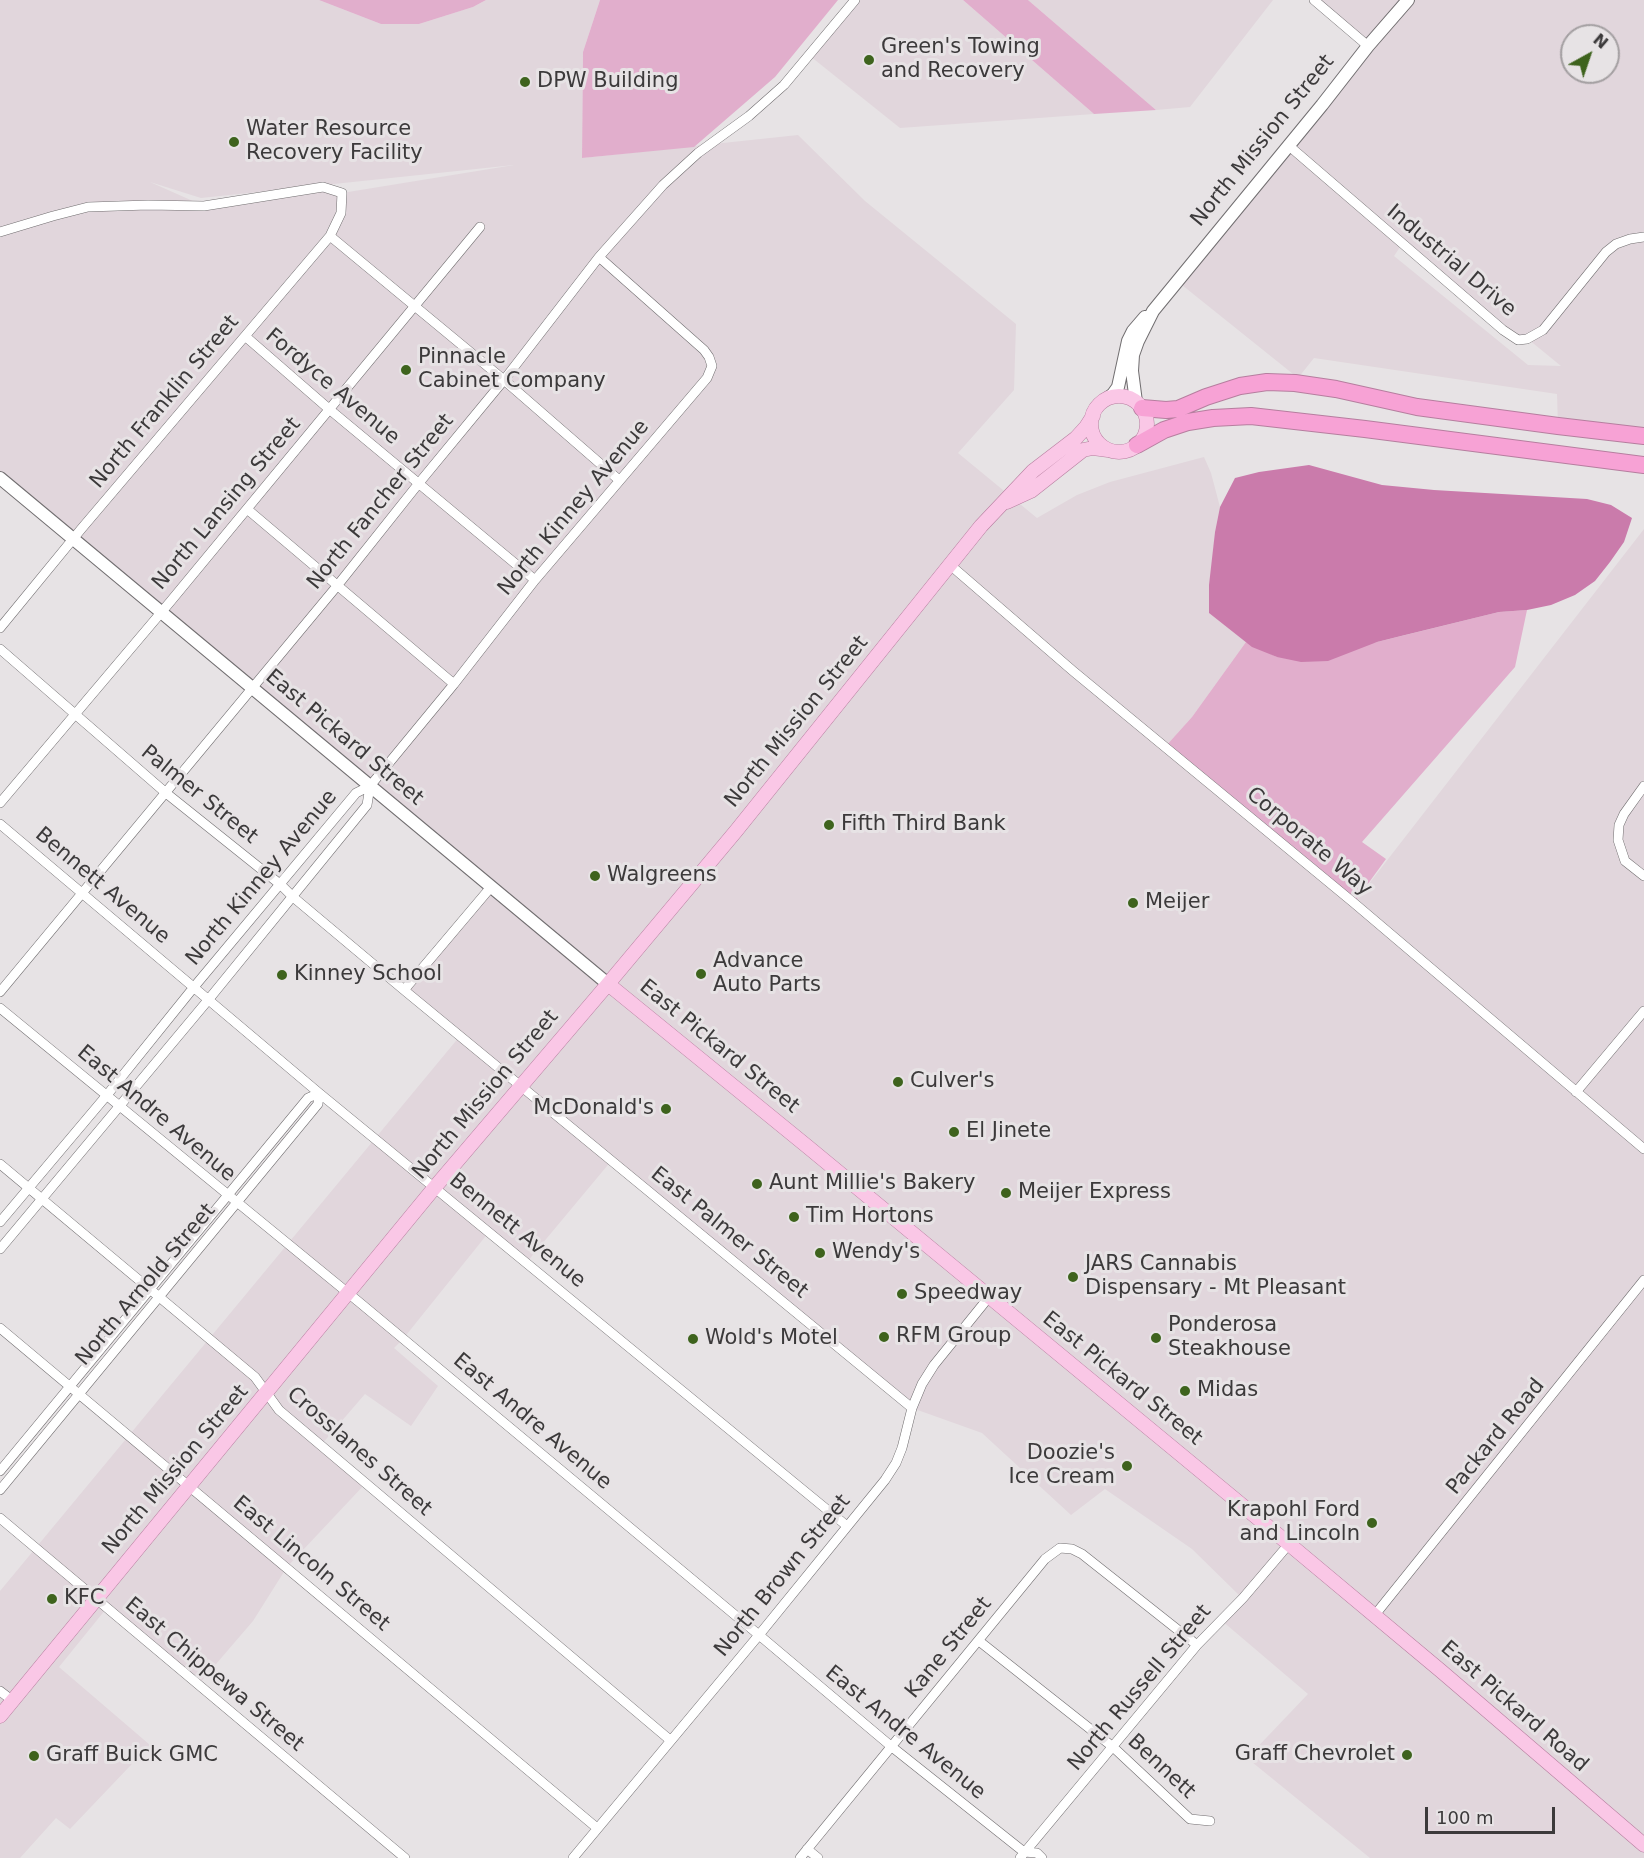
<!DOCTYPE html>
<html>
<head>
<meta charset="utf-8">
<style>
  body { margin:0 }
  #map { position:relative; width:1644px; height:1858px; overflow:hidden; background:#e7e3e5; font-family:"DejaVu Sans",sans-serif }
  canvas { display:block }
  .north { position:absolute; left:1560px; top:24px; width:60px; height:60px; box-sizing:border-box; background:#e7e3e5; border:2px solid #a39fa1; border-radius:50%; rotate:40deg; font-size:16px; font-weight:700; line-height:24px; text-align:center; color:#3c3a3b }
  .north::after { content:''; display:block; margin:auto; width:21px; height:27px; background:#3e631d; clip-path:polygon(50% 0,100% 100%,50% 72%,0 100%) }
  .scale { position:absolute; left:1425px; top:1807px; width:130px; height:27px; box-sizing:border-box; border:3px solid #3c3a3b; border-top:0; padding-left:8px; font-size:18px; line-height:21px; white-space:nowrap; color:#3c3a3b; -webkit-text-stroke:4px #e7e3e5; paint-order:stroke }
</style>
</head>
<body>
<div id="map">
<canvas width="1644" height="1858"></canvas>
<div class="north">N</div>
<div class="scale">100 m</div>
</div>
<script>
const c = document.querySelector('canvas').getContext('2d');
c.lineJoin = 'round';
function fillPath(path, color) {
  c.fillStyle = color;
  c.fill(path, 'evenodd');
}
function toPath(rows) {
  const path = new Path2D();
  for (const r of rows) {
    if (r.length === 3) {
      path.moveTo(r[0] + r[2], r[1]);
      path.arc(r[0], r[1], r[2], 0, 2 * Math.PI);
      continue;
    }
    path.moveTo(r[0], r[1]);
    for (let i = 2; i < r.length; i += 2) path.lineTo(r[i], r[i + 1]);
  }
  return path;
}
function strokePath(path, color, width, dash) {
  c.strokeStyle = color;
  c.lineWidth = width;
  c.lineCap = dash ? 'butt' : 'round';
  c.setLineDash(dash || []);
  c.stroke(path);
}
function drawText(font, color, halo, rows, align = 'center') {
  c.font = font + ' "DejaVu Sans",sans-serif';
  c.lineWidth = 6;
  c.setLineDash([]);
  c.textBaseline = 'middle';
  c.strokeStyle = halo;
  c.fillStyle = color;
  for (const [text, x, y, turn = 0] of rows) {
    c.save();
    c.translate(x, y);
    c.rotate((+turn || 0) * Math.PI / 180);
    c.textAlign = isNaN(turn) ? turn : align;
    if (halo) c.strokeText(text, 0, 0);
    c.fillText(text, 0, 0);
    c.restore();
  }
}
const built = toPath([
  [0,0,319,0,381,24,419,24,473,7,486,0,600,0,583,52,582,158,798,135,865,201,1016,324,1014,390,958,453,1037,518,1077,495,1110,482,1204,457,1211,473,1220,507,1215,532,1209,613,1246,642,1192,717,1165,747,1354,903,1644,529,1644,1858,1370,1858,1247,1758,1308,1694,1221,1620,1242,1598,1192,1549,1105,1489,1071,1515,982,1433,912,1408,612,1160,527,1262,489,1232,403,1339,394,1348,438,1386,411,1426,365,1394,321,1445,366,1483,287,1567,253,1621,198,1685,106,1609,59,1667,150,1745,70,1829,56,1818,20,1858,0,1858,0,1591,460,1036,404,990,491,887,0,478],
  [514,165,342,193,323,187,204,206,150,182,201,198],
  [855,0,963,0,1094,114,900,128,810,56],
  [1028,0,1273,0,1190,107,1156,110],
  [1314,0,1407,0,1368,46],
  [1409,0,1644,0,1644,433,1558,426,1557,394,1314,358,1298,378,1177,281],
  [1572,36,1608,36,1608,72,1572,72],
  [1402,244,1518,340,1528,339,1561,366,1528,365,1394,256]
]);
const green = toPath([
  [319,0,486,0,473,7,419,24,381,24],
  [600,0,838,0,775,77,694,147,582,158,583,52],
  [963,0,1028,0,1156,110,1094,114],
  [1527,610,1515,667,1362,842,1386,859,1354,903,1165,747,1192,717,1246,642,1277,657,1377,642,1499,612]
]);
const water = toPath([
  [1309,465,1382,485,1434,490,1587,499,1611,505,1632,518,1624,542,1610,562,1595,581,1575,595,1551,605,1527,610,1499,612,1401,636,1377,642,1328,661,1301,662,1277,657,1252,647,1209,613,1209,585,1215,532,1220,507,1235,478,1259,472]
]);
const minor = toPath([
  [1314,0,1368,46],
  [1288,145,1503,330,1518,340,1527,339,1543,330,1606,252,1616,244,1630,239,1644,237],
  [0,232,53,216,88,207,148,205,204,206,323,187,342,193,341,213,330,236,82,528,0,628],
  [330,236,504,380,619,480],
  [245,336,329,409,535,580],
  [247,509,454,684],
  [949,564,1073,671,1354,903,1644,1149],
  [0,649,166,793,281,885,293,897,404,990,912,1408],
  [1644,786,1624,814,1619,825,1618,840,1625,861,1644,876],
  [0,803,170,602,480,227],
  [0,824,319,1093,847,1526],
  [404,990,491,887],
  [0,992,337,586,419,483,504,380,599,257,663,185,698,153,749,116,784,85,855,0],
  [0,1008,359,1302,759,1635,892,1747,1024,1852,1037,1853,1042,1858],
  [1576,1092,1644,1011],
  [0,1164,255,1377,279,1410,670,1740],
  [0,1222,107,1095,194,987,356,793,370,786,454,684,535,580,707,378,712,366,709,357,704,350,599,257],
  [0,1249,209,999,367,805,370,786],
  [0,1328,597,1828],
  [0,1471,308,1098,319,1093,318,1104,0,1490],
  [0,1518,405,1858],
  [1374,1616,1644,1280],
  [979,1641,1113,1747,1190,1819,1210,1821],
  [0,1691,13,1701],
  [807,1849,818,1858],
  [573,1858,759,1635,885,1480,896,1463,902,1448,912,1408,922,1384,934,1365,989,1297],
  [800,1858,1045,1559,1060,1548,1072,1549,1082,1554,1197,1645],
  [1020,1858,1197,1645,1243,1598,1289,1544]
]);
const secondary = toPath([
  [1105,400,1113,394,1118,387,1128,341,1133,331,1145,317],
  [1136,402,1132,371,1133,355,1138,341,1153,311,1322,105,1368,46,1408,0],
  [0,478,608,984]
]);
const primary = toPath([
  [1119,424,28],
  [1007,502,1031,491,1083,450,1093,448,1108,450],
  [608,984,808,1147,1289,1544,1441,1671,1644,1845],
  [0,1716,435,1187,608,984,736,831,981,526,1033,471,1076,438,1086,427,1093,416]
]);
const motorway = toPath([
  [1142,408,1166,410,1178,409,1206,397,1240,386,1267,382,1295,383,1336,389,1417,407,1558,426,1644,436],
  [1137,445,1164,430,1188,422,1213,418,1251,416,1365,429,1644,465]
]);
const markers = [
  [869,60,6,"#3e631d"],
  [525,82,6,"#3e631d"],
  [234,142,6,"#3e631d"],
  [406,370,6,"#3e631d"],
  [829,825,6,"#3e631d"],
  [595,876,6,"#3e631d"],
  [1133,903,6,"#3e631d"],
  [701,974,6,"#3e631d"],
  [282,975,6,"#3e631d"],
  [898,1082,6,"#3e631d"],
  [666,1109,6,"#3e631d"],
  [954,1132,6,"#3e631d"],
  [757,1184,6,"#3e631d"],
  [1006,1193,6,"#3e631d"],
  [794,1217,6,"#3e631d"],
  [820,1253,6,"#3e631d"],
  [1073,1277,6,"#3e631d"],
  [902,1294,6,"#3e631d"],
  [884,1337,6,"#3e631d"],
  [1156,1338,6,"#3e631d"],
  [693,1339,6,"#3e631d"],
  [1185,1391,6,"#3e631d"],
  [1127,1466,6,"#3e631d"],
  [1372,1523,6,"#3e631d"],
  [52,1599,6,"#3e631d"],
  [1407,1755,6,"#3e631d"],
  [34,1756,6,"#3e631d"]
];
const poiNames = [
  ["Green's Towing",881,48],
  ["and Recovery",881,72],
  ["DPW Building",537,82],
  ["Water Resource",246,130],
  ["Recovery Facility",246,154],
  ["Pinnacle",418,358],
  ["Cabinet Company",418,382],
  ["Fifth Third Bank",841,825],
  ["Walgreens",607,876],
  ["Meijer",1145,903],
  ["Advance",713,962],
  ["Auto Parts",713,986],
  ["Kinney School",294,975],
  ["Culver's",910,1082],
  ["McDonald's",654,1109,"right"],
  ["El Jinete",966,1132],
  ["Aunt Millie's Bakery",769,1184],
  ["Meijer Express",1018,1193],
  ["Tim Hortons",806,1217],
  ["Wendy's",832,1253],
  ["JARS Cannabis",1085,1265],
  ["Dispensary - Mt Pleasant",1085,1289],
  ["Speedway",914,1294],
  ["Ponderosa",1168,1326],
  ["Steakhouse",1168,1350],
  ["RFM Group",896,1337],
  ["Wold's Motel",705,1339],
  ["Midas",1197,1391],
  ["Doozie's",1115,1454,"right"],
  ["Ice Cream",1115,1478,"right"],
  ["Krapohl Ford",1360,1511,"right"],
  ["and Lincoln",1360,1535,"right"],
  ["KFC",64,1599],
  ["Graff Chevrolet",1395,1755,"right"],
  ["Graff Buick GMC",46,1756]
];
const streetNames = [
  ["North Mission Street",1263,141,-51],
  ["Industrial Drive",1451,261,40],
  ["Fordyce Avenue",332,387,40],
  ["North Franklin Street",165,402,-50],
  ["North Fancher Street",381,502,-51],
  ["North Lansing Street",227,504,-50],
  ["North Kinney Avenue",574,508,-50],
  ["North Mission Street",797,722,-51],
  ["East Pickard Street",344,738,40],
  ["Palmer Street",199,795,39],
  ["Corporate Way",1309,842,40],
  ["North Kinney Avenue",262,878,-50],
  ["Bennett Avenue",102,886,40],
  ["East Pickard Street",719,1047,39],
  ["North Mission Street",486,1095,-50],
  ["East Andre Avenue",156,1114,40],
  ["Bennett Avenue",517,1231,39],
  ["East Palmer Street",729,1233,39],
  ["North Arnold Street",146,1285,-50],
  ["East Pickard Street",1122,1379,39],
  ["East Andre Avenue",532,1422,40],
  ["Packard Road",1496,1437,-51],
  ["Crosslanes Street",359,1452,41],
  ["North Mission Street",176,1470,-50],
  ["East Lincoln Street",311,1564,40],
  ["North Brown Street",783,1576,-51],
  ["Kane Street",949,1648,-51],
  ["East Chippewa Street",214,1675,40],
  ["North Russell Street",1140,1688,-50],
  ["East Pickard Road",1514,1707,41],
  ["East Andre Avenue",905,1733,39],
  ["Bennett",1161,1767,43]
];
fillPath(built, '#e1d6dc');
fillPath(green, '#e1aecc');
fillPath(water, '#ca7bab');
strokePath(minor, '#716e70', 10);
strokePath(secondary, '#716e70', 14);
strokePath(primary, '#b67e9f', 15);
strokePath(motorway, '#b67e9f', 18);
strokePath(minor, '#fff', 9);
strokePath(secondary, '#fff', 12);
strokePath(primary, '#fac7e6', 14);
strokePath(motorway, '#f7a2d5', 16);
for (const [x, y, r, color] of markers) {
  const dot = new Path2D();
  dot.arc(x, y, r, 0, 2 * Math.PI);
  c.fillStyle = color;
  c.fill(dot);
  strokePath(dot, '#e7e3e5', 2);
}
drawText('21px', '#3c3a3b', '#e7e3e5', poiNames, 'left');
drawText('21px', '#3c3a3b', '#e7e3e5', streetNames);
</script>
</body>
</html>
